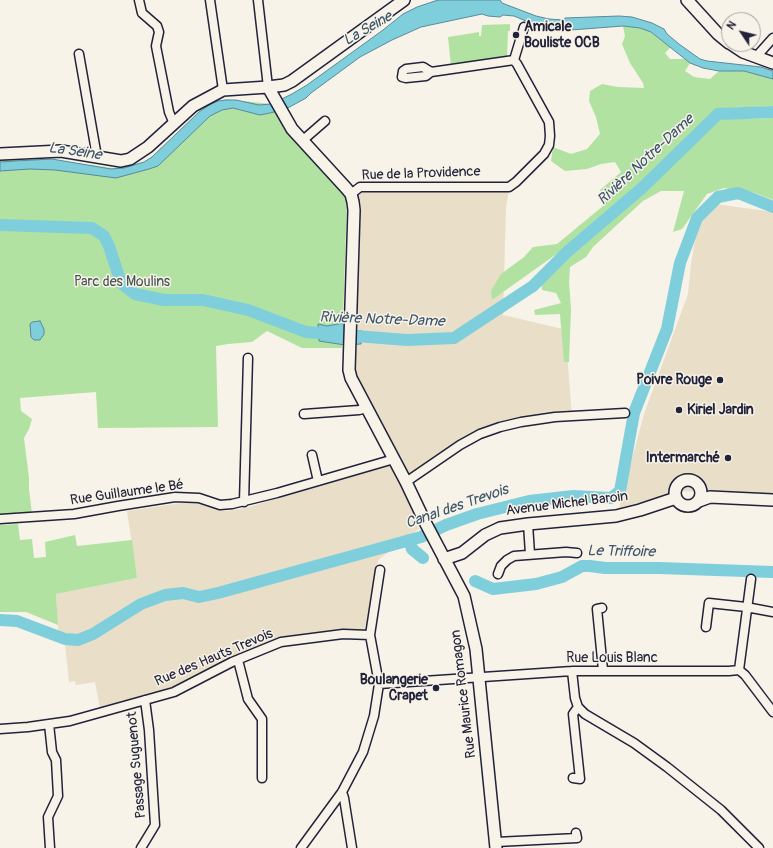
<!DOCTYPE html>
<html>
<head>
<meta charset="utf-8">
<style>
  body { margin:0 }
  #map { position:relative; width:773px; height:848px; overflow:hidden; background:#f7f3e8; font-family:Pangolin,sans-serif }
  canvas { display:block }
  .north { position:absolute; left:721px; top:12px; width:40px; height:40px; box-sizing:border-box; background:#f7f3e8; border:1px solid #a29fa3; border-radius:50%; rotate:305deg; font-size:11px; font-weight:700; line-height:16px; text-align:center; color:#22223b }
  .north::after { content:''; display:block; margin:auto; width:14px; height:18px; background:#22223b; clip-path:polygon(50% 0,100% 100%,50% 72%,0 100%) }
</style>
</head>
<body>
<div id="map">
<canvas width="773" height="848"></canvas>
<div class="north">N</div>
</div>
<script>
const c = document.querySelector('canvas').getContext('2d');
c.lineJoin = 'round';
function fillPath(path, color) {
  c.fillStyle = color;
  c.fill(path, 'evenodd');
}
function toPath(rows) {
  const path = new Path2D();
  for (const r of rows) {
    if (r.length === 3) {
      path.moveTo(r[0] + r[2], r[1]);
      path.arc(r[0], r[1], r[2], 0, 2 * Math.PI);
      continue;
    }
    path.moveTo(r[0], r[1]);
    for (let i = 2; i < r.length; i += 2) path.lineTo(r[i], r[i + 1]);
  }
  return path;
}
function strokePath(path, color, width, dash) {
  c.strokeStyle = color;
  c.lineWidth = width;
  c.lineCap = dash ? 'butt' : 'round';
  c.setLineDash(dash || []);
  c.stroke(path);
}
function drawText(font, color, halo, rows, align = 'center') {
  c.font = font + ' Pangolin,sans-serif';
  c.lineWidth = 3;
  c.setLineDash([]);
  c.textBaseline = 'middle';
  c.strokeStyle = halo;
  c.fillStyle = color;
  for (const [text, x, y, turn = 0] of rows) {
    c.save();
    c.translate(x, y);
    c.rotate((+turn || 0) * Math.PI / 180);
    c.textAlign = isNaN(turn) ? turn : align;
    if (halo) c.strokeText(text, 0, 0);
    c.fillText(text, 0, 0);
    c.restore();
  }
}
const built = toPath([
  [375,189,509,190,506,207,503,315,567,330,568,365,572,417,507,427,462,443,406,485,348,373,356,192],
  [715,204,773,212,773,495,682,491,619,508,644,414,688,294,691,264,698,222],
  [390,465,402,485,413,513,412,515,419,529,378,560,369,628,291,637,266,643,224,662,187,683,100,709,95,682,76,685,75,681,69,682,65,644,58,631,56,594,137,578,127,511,182,503,196,503,225,511,246,508]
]);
const green = toPath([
  [510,24,510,31,508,31,507,57,451,66,448,37,479,32,479,36,481,36,482,25],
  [623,26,640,28,649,31,665,43,671,47,665,53,670,59,685,59,690,63,685,71,694,77,710,79,719,71,744,71,773,79,773,106,729,108,718,110,661,167,615,208,569,245,492,300,491,291,501,274,524,257,533,247,557,244,603,206,600,190,621,172,615,162,601,164,587,169,565,171,551,161,553,147,571,154,587,149,600,134,596,117,589,101,590,91,602,84,618,87,644,88,643,83,630,63,622,44,625,36],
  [225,99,271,104,286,129,340,189,347,200,342,348,302,348,267,331,252,342,228,344,216,346,218,427,98,428,96,392,20,398,21,411,32,419,29,429,24,438,29,478,29,489,32,514,0,515,0,160,48,159,113,168,146,162,202,110],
  [721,118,743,119,773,118,773,200,755,193,724,188,707,194,682,229,673,232,684,191,661,191,643,201,593,247,586,257,570,267,569,282,571,309,569,362,564,362,560,314,535,315,534,310,561,303,556,293,542,290,541,281,569,254,616,216,661,175,706,129],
  [18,524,20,540,32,539,34,558,46,557,45,542,75,535,77,546,132,540,137,578,56,594,58,625,26,612,0,612,0,525]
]);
const water = toPath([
  [438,0,500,0,502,3,536,16,549,19,564,20,565,18,619,16,632,17,652,23,664,29,667,34,679,44,700,59,707,61,761,67,773,71,773,79,744,71,719,71,703,68,690,63,651,32,640,28,623,26,558,31,545,29,514,16,503,15,500,17,488,16,482,14,421,27,392,40,360,57,311,93,306,98,286,109,270,113,260,115,233,108,222,110,210,116,158,166,149,169,116,178,55,170,30,169,0,171,0,162,15,161,52,159,111,169,124,168,144,162,152,157,199,112,209,105,218,101,226,100,236,100,259,105,271,104,292,94,307,85,383,30,403,14,417,7,438,0],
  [40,321,44,329,44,334,40,340,34,340,31,337,30,324,32,322,40,321],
  [344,323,346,329,362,331,361,344,345,345,319,341,318,324,327,326,344,323]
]);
const river = toPath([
  [0,225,92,228,104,236,109,246,121,283,135,294,164,300,203,300,248,310,306,332,407,340,454,338,533,286,567,252,642,188,718,114,773,112],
  [409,540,412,549,423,558],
  [475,581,493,589,536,584,562,577,582,566,590,566,605,568,659,568,773,572],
  [0,620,17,621,65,639,78,640,93,634,141,604,165,595,183,593,199,597,218,593,421,537,446,525,477,514,529,501,573,496,611,498,620,491,634,413,667,329,680,263,697,218,718,197,738,193,773,207]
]);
const street = toPath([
  [139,0,142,13,157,26,159,32,156,46,169,112,174,124],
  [210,0,223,90],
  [258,0,268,87],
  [79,54,97,157],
  [756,57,773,38],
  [431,72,423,67,406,69,403,71,402,77,406,78,426,76,431,72,514,60],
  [302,141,325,121],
  [351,194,360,187,509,187,516,182,544,154,549,145,550,136,549,122,517,64,514,60,524,27],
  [304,414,359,410,367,408],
  [312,455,318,481],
  [406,482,460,445,480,434,500,427,521,422,555,417,625,413],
  [244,502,248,358],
  [0,519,74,514,118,506,175,497,199,498,220,505,232,504,277,493,394,459],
  [528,524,530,554],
  [498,574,501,566,507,560,514,556,566,552,577,553],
  [602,608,597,609,603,670],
  [706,627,709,603,746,607,773,612],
  [238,660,248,699,262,719,262,778],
  [739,670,751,579],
  [572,671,575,698,578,707,585,714,634,743,667,767,721,810,759,848],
  [379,684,572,671,729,671,739,670,745,675,773,712],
  [49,724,52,752,56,760,58,796,48,817,50,848],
  [0,729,28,727,70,721,174,692,232,662,281,642,343,634,370,635],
  [573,778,580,779,573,714,578,707],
  [342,792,344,798,352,848],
  [496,842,577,838,576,833],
  [141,848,155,825,149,730,145,700],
  [301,848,342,792,363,752,374,716,379,684,370,635,380,570]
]);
const secondary = toPath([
  [687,0,718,34,729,43],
  [731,44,743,52,773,63],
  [268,87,292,129,346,188,351,194,353,202,354,210,349,370,351,378,406,482,425,522,464,596,476,649,496,848],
  [0,154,61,151,121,161,130,159,148,147,193,106,223,90,268,87,284,85,292,81,404,0],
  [688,493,13],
  [699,501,710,497,773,500],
  [444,559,462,553,485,535,500,528,528,524,616,516,640,510,676,498]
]);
const markers = [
  [516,35,4,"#22223b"],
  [720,380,4,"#22223b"],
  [679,410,4,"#22223b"],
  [728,458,4,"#22223b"],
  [436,688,4,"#22223b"]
];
const poiNames = [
  ["Amicale",524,27,"left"],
  ["Bouliste OCB",524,43,"left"],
  ["Poivre Rouge",712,380],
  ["Kiriel Jardin",687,410,"left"],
  ["Intermarché",720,458],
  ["Boulangerie",428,680],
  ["Crapet",428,696]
];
const streetNames = [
  ["Rue de la Providence",421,174,-2],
  ["Rue Guillaume le Bé",127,493,-8],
  ["Avenue Michel Baroin",567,504,-7],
  ["Rue des Hauts Trevois",214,658,-23],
  ["Rue Louis Blanc",612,658],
  ["Rue Maurice Romagon",464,694,-97],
  ["Passage Suguenot",137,765,-95]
];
const parkNames = [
  ["Parc des Moulins",122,282]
];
const waterNames = [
  ["La Seine",368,29,-30],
  ["La Seine",75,152,8],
  ["Rivière Notre-Dame",646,160,-43],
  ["Rivière Notre-Dame",382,320,2],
  ["Canal des Trevois",457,507,-19],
  ["Le Triffoire",621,552,1]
];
fillPath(built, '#e9dec8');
fillPath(green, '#b1e2a2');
fillPath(water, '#7fcedb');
strokePath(water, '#5a899b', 1);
strokePath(river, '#7fcedb', 12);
strokePath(street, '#22223b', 11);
strokePath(secondary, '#22223b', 14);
strokePath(street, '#f7f3e8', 8);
strokePath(secondary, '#f7f3e8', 11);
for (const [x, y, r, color] of markers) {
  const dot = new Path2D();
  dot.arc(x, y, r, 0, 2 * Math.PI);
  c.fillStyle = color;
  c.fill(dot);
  strokePath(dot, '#f7f3e8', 1.5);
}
drawText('bold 14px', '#22223b', '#f7f3e8', poiNames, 'right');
drawText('14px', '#22223b', '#f7f3e8', streetNames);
drawText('14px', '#465255', '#f7f3e8', parkNames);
drawText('italic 15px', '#3e566b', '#f7f3e8', waterNames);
</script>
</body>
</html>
